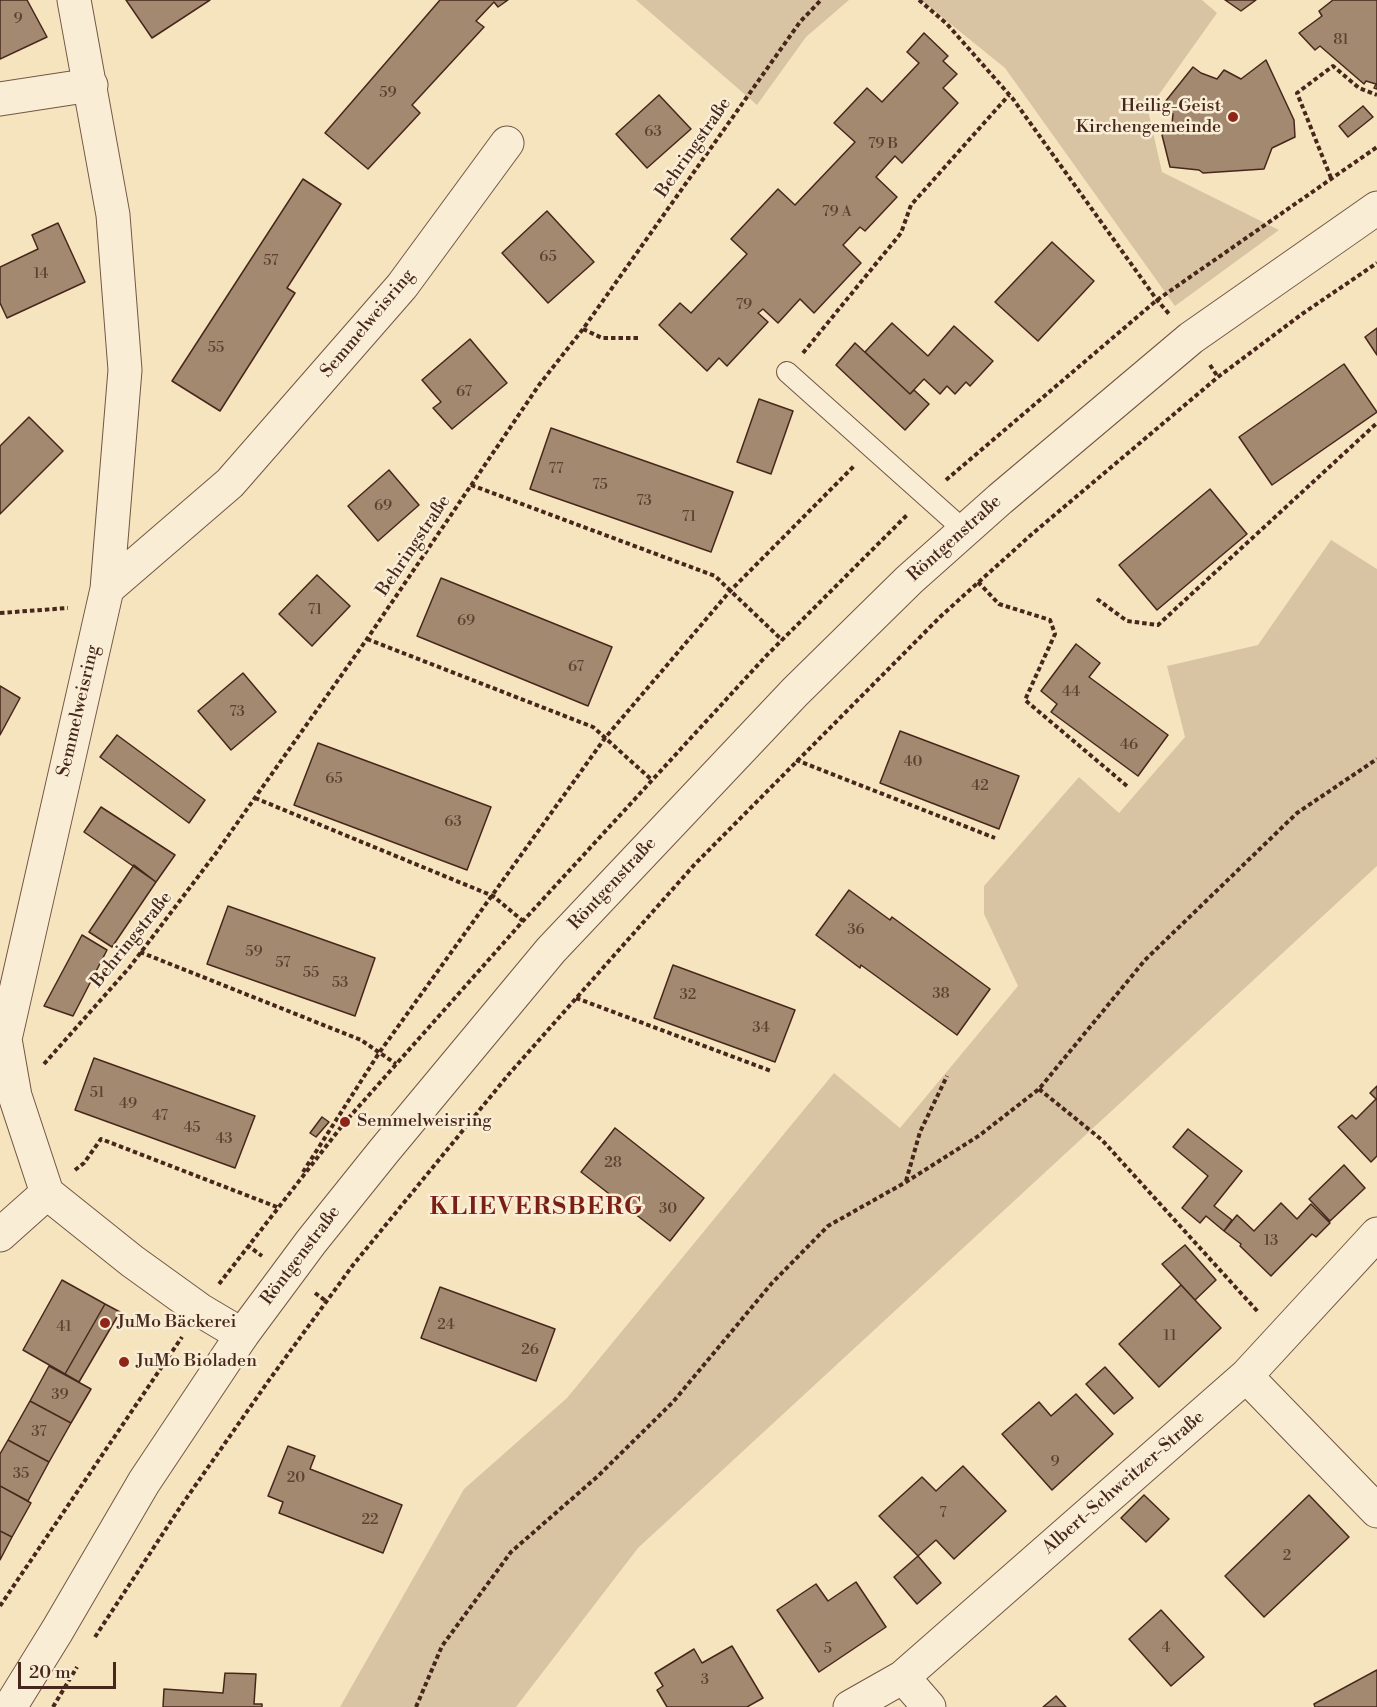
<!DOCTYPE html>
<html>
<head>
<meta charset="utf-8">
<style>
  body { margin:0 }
  #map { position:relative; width:1377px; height:1707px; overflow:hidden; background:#f6e4bf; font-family:"Libre Bodoni",serif }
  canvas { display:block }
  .scale { position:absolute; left:18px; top:1662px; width:98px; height:27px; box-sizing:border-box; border:3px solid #47271b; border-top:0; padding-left:8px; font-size:18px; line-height:21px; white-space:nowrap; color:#47271b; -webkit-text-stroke:4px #f9edd5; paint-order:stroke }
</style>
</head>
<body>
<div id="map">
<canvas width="1377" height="1707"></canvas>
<div class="scale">20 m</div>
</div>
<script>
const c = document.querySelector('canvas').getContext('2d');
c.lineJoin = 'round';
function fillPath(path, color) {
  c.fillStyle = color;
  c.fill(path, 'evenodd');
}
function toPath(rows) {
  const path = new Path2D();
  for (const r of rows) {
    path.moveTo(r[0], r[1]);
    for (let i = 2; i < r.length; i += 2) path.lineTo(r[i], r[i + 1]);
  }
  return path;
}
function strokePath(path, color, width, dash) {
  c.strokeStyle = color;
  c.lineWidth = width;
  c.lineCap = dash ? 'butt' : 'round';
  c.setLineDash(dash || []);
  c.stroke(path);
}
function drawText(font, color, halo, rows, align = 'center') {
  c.font = font + ' "Libre Bodoni",serif';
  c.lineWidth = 5;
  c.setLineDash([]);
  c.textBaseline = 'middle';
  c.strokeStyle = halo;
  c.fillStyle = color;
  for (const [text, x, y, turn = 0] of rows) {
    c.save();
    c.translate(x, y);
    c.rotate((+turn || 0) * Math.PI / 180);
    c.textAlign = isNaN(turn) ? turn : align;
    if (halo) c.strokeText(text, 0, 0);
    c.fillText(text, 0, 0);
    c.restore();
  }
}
const green = toPath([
  [636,0,849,0,806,37,757,105],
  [921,0,1202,0,1217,13,1148,110,1162,172,1279,230,1175,306,1005,68],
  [1331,540,1377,569,1377,866,638,1548,516,1707,340,1707,464,1489,567,1398,834,1073,900,1128,1018,986,984,914,984,886,1079,777,1119,813,1185,737,1167,666,1258,645]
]);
const building = toPath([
  [0,0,27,0,47,37,0,59,0,0],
  [126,0,210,0,152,38,126,0],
  [440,0,508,0,498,7,494,2,476,21,484,27,412,105,420,113,368,169,325,133,440,0],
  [1225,0,1256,0,1241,11,1225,0],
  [1333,0,1377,0,1377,89,1374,88,1376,84,1366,81,1364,84,1320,46,1315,50,1299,33,1322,16,1319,11,1333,0],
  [924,33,948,56,943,61,957,74,943,88,958,103,902,163,895,156,876,177,897,197,865,231,860,227,843,245,861,263,814,313,800,299,778,323,763,309,758,313,768,322,727,366,719,358,707,371,659,325,680,303,691,313,747,254,731,239,778,189,795,205,855,142,834,123,867,88,882,102,919,63,907,52,924,33],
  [1266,60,1294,120,1295,137,1272,148,1264,169,1203,173,1199,170,1170,167,1162,135,1172,124,1173,114,1161,107,1193,67,1201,73,1217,79,1224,70,1241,79,1266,60],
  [659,95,691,129,647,168,616,134,659,95],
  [1363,106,1373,117,1348,137,1339,126,1363,106],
  [303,179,341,204,287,288,295,293,220,411,172,381,303,179],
  [547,211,594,262,548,303,502,253,547,211],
  [58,223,85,282,7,318,0,303,0,267,38,249,32,235,58,223],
  [1052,242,1094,281,1038,341,995,302,1052,242],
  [892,323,928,356,954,326,993,361,970,386,966,382,955,394,947,386,940,394,924,379,910,394,865,352,892,323],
  [1377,328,1377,355,1365,337,1377,328],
  [470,339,507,383,452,429,433,408,441,402,422,380,470,339],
  [855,343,910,394,914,390,929,404,905,430,836,365,855,343],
  [1344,364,1377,412,1272,485,1239,437,1344,364],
  [759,399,793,411,771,474,737,462,759,399],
  [29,417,63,451,0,514,0,446,29,417],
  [551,428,733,492,711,552,530,489,551,428],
  [389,470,419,505,378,541,348,506,389,470],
  [1210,489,1247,534,1157,610,1119,565,1210,489],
  [317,575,350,606,312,646,279,614,317,575],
  [441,578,612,647,588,706,417,636,441,578],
  [1076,644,1100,663,1089,677,1168,735,1138,776,1051,712,1057,704,1041,691,1076,644],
  [243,673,276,712,231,750,198,711,243,673],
  [0,686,20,698,0,735,0,686],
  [900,731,1019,776,999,829,880,783,900,731],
  [117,735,205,800,189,823,100,757,117,735],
  [318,743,491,807,467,870,294,805,318,743],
  [101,807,175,855,156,882,84,832,101,807],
  [134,865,156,882,112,947,89,932,134,865],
  [849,890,890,920,892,917,990,989,957,1035,861,965,860,968,816,935,849,890],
  [228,906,375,958,355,1016,207,964,228,906],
  [82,935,107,950,73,1016,44,1006,82,935],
  [673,965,795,1010,775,1062,654,1018,673,965],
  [94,1058,255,1116,235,1168,75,1110,94,1058],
  [1377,1086,1377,1156,1371,1162,1338,1127,1352,1115,1356,1119,1376,1099,1370,1093,1377,1086],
  [322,1117,329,1122,316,1137,310,1133,322,1117],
  [615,1128,704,1198,670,1241,581,1172,615,1128],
  [1188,1129,1242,1171,1214,1206,1232,1220,1224,1231,1206,1216,1200,1223,1182,1208,1208,1176,1173,1147,1188,1129],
  [1344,1165,1365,1188,1330,1221,1309,1199,1344,1165],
  [1281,1203,1297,1219,1311,1204,1330,1223,1316,1237,1312,1234,1271,1276,1240,1246,1241,1244,1224,1231,1237,1215,1254,1231,1281,1203],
  [1185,1245,1216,1280,1195,1300,1162,1264,1185,1245],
  [62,1280,105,1304,65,1374,23,1350,62,1280],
  [1181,1285,1221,1328,1159,1387,1119,1344,1181,1285],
  [440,1287,555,1329,536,1381,421,1338,440,1287],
  [105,1304,120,1312,79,1382,65,1374,105,1304],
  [49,1366,91,1389,71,1423,30,1401,49,1366],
  [1105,1367,1133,1398,1114,1414,1086,1384,1105,1367],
  [1076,1394,1113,1434,1052,1490,1002,1434,1039,1402,1051,1416,1076,1394],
  [30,1401,71,1423,49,1462,8,1440,30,1401],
  [8,1440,49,1462,28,1501,0,1486,0,1454,8,1440],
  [288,1446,315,1456,310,1469,402,1505,383,1553,279,1513,283,1502,268,1496,288,1446],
  [963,1466,1006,1511,954,1559,936,1540,918,1556,879,1516,922,1477,936,1491,963,1466],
  [0,1486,31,1503,12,1537,0,1531,0,1486],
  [1144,1495,1169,1519,1146,1542,1121,1518,1144,1495],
  [1309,1495,1349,1537,1264,1617,1225,1576,1309,1495],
  [0,1531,12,1537,0,1560,0,1531],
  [918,1556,941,1583,917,1604,894,1577,918,1556],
  [856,1582,886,1627,819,1672,777,1610,816,1584,828,1601,856,1582],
  [1161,1610,1204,1657,1171,1686,1129,1639,1161,1610],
  [732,1646,763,1698,747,1707,667,1707,657,1690,663,1686,655,1673,694,1649,702,1663,732,1646],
  [1377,1670,1377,1707,1315,1707,1314,1704,1377,1670],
  [225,1673,256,1674,254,1704,262,1704,262,1707,163,1707,164,1689,223,1693,225,1673],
  [1056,1696,1066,1707,1043,1707,1056,1696]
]);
const path = toPath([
  [919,0,947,24,1013,99,1157,300,1170,315],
  [1331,178,1297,93,1333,66,1359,88,1377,95],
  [583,329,602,338,641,338],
  [803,353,901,233,911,205,1009,95],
  [1210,365,1218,377],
  [946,480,1157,300,1377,147],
  [471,485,715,576,782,640],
  [978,582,999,604,1050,620,1055,634,1025,700,1127,786],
  [1097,599,1127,621,1158,625,1377,423],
  [0,613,68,608],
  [367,639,593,727,652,780],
  [796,760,995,838],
  [255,798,493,896,523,921],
  [140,952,361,1040,396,1064],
  [576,998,771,1071],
  [44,1064,129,968,216,853,367,639,539,385,583,329,800,22,821,0],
  [1039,1089,1102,1140,1259,1313],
  [75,1170,84,1163,101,1139,277,1207],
  [303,1172,379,1053,605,738,730,591,854,466],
  [906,1181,920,1132,947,1076],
  [247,1245,262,1256],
  [219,1284,345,1122,523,921,766,656,907,515],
  [315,1293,326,1301],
  [0,1606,182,1337],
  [95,1637,181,1506,267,1383,353,1265,509,1074,695,864,941,616,1032,534,1218,377,1302,314,1377,263],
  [53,1707,77,1667],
  [416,1707,442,1646,511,1552,598,1476,673,1402,772,1283,828,1226,906,1182,980,1135,1039,1089,1145,960,1297,813,1377,759]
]);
const service = toPath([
  [787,372,965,531]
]);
const minor = toPath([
  [74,0,113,215,125,370,107,589,5,1039,15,1096,47,1193,132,1261,200,1310,242,1335],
  [0,99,91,85],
  [107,589,230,483,402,286,507,143],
  [0,1235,47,1193],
  [1246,1376,1377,1511],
  [903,1677,929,1707],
  [850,1707,903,1677,1246,1376,1377,1234]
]);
const tertiary = toPath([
  [10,1707,57,1631,144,1482,242,1335,311,1242,384,1151,551,950,795,692,909,580,1000,499,1191,338,1377,208]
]);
const markers = [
  [1233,117,6,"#8f2418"],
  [345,1122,6,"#8f2418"],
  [105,1323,6,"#8f2418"],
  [124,1362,6,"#8f2418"]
];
const numberNames = [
  ["9",18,19],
  ["81",1341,40],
  ["59",388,93],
  ["63",653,132],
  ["79 B",883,144],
  ["79 A",837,212],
  ["65",548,257],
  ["57",271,261],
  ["14",41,274],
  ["79",744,305],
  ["55",216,348],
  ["67",464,392],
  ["77",556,469],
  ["75",600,485],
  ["73",644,501],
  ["69",383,506],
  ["71",689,517],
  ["71",315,610],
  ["69",466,621],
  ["67",576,667],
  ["44",1071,692],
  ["73",237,712],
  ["46",1129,745],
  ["40",913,762],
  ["65",334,779],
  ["42",980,786],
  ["63",453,822],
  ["36",856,930],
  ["59",254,952],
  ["57",283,963],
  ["55",311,973],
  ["53",340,983],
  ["38",941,994],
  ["32",688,995],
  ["34",761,1028],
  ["51",97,1093],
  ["49",128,1104],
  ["47",160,1116],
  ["45",192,1128],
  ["43",224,1139],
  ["28",613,1163],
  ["30",668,1209],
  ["13",1271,1241],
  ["24",446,1325],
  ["41",64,1327],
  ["11",1170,1336],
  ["26",530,1350],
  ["39",60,1395],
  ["37",39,1432],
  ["9",1055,1462],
  ["35",21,1474],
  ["20",296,1478],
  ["7",943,1513],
  ["22",370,1520],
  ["2",1287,1556],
  ["4",1166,1648],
  ["5",828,1649],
  ["3",705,1680]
];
const poiNames = [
  ["Heilig-Geist",1221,107,"right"],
  ["Kirchengemeinde",1221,128,"right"],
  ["Semmelweisring",357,1122],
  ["JuMo Bäckerei",117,1323],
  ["JuMo Bioladen",136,1362]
];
const streetNames = [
  ["Behringstraße",694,148,-55],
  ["Semmelweisring",368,324,-50],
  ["Röntgenstraße",955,539,-42],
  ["Behringstraße",414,546,-56],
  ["Semmelweisring",79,711,-77],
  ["Röntgenstraße",613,884,-47],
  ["Behringstraße",132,940,-51],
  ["Röntgenstraße",301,1256,-53],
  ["Albert-Schweitzer-Straße",1124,1483,-41]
];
const districtNames = [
  ["KLIEVERSBERG",537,1208]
];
fillPath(green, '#d8c4a3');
fillPath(building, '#a28970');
strokePath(building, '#47271b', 1.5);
strokePath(service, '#735644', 22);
strokePath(minor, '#735644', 35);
strokePath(tertiary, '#735644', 35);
strokePath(path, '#47271b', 4, [4.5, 3]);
strokePath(service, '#f9edd5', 20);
strokePath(minor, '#f9edd5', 33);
strokePath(tertiary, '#f9edd5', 33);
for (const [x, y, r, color] of markers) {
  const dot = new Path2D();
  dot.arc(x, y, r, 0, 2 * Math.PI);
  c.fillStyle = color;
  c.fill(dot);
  strokePath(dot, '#f9edd5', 2);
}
drawText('15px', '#5e4030', null, numberNames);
drawText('18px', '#47271b', '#f9edd5', poiNames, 'left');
drawText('18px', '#47271b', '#f9edd5', streetNames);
c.letterSpacing = '1.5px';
drawText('bold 24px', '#7a1f14', '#f9edd5', districtNames);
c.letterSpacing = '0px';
</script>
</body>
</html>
